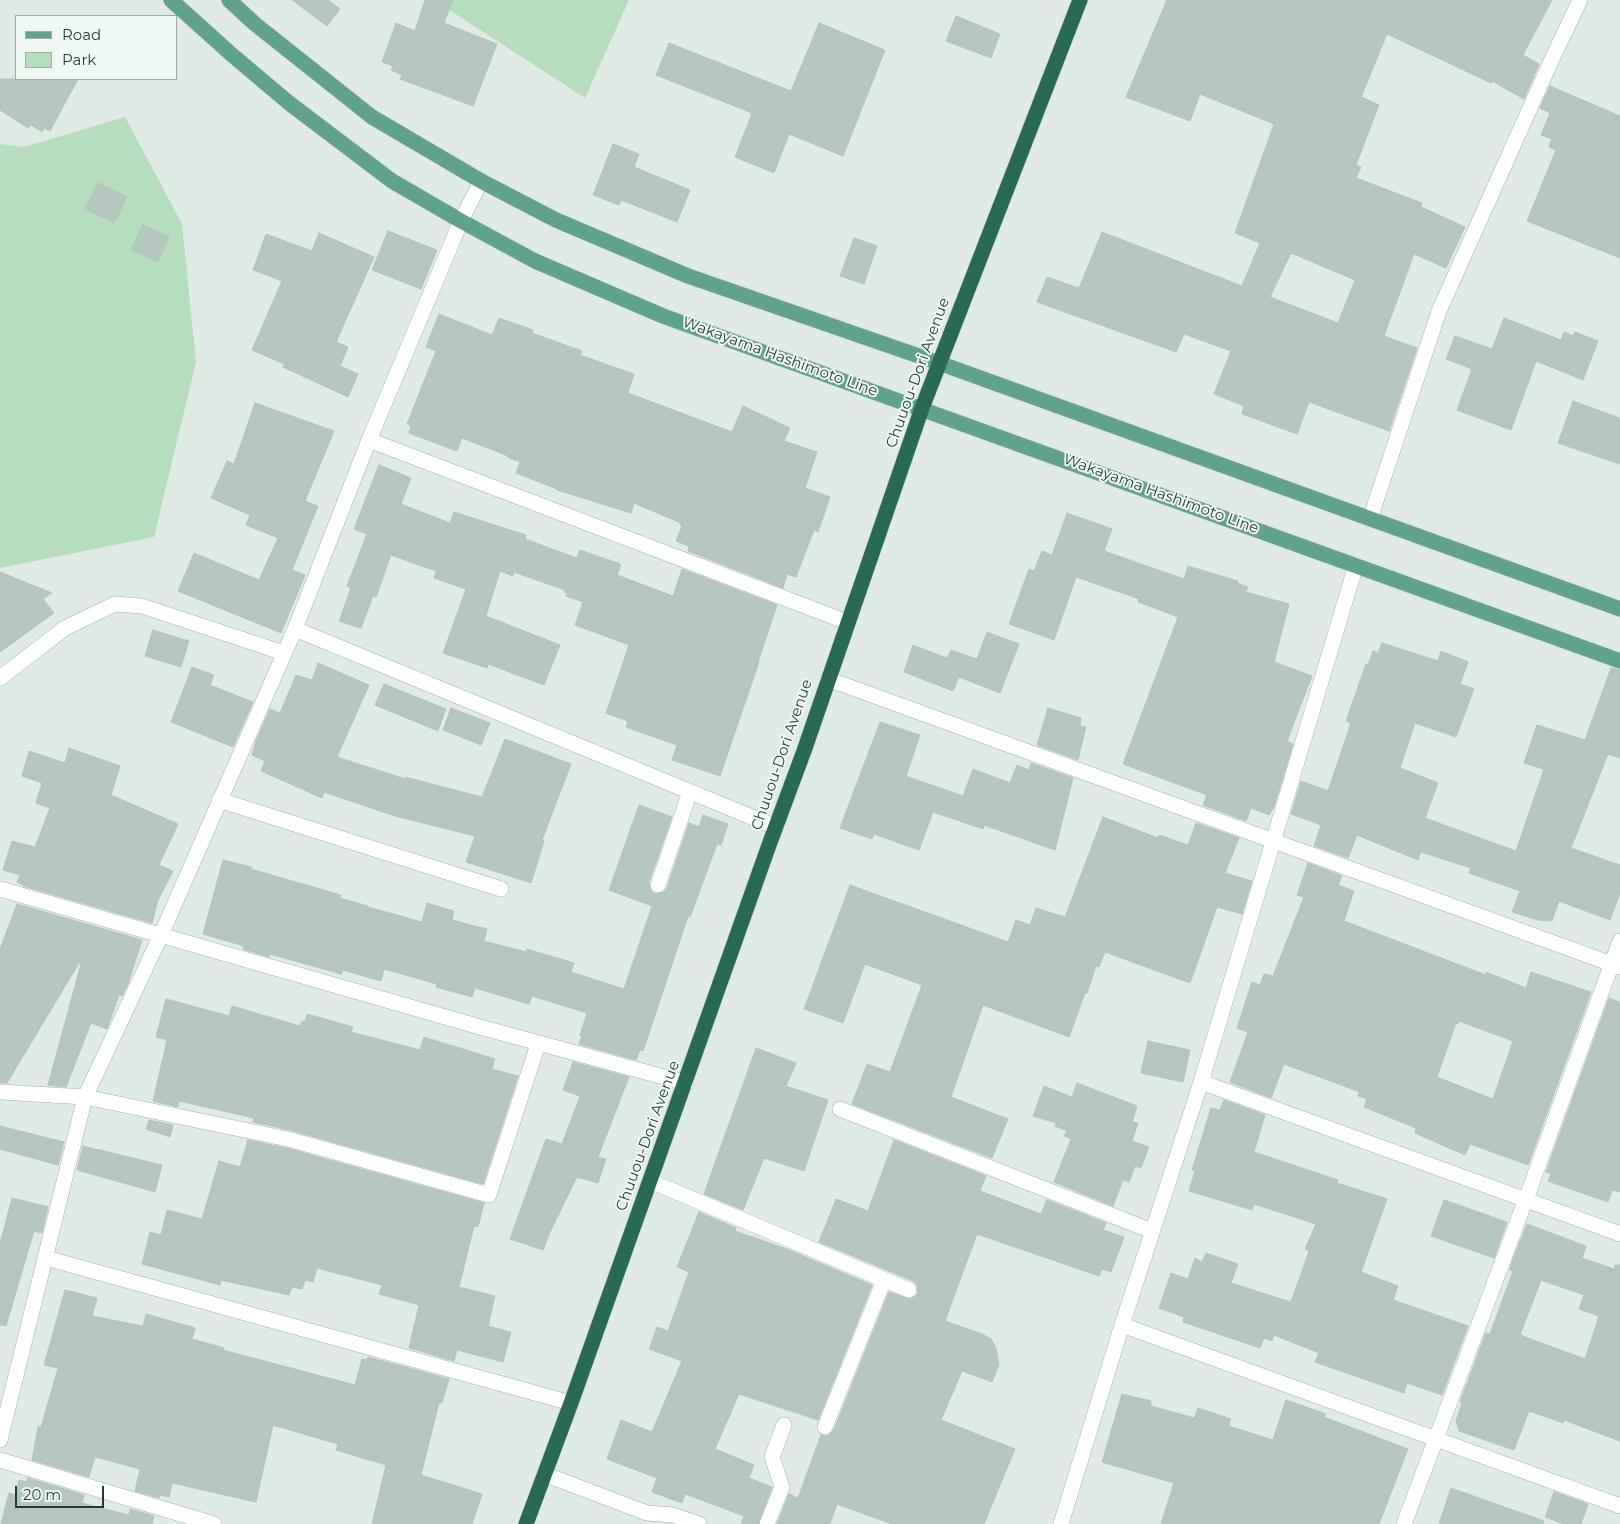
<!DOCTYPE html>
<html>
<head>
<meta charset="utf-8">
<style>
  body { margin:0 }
  #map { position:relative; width:1620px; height:1524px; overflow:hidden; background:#dfebe4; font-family:Montserrat,sans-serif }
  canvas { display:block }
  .legend { position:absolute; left:15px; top:15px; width:162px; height:65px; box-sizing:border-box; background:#eff8f3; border:1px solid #9cada5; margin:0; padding:6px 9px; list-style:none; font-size:15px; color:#1f3c31 }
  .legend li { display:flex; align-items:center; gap:10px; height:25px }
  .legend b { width:25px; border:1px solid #9cada5 }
  .scale { position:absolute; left:15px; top:1486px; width:89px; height:22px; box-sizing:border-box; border:2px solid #1f3c31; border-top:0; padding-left:6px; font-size:15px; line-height:18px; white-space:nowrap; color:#1f3c31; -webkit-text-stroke:4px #eff8f3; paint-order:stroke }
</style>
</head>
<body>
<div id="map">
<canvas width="1620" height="1524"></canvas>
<ul class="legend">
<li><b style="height:6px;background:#61a38a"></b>Road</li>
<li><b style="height:14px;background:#b6debc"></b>Park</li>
</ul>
<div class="scale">20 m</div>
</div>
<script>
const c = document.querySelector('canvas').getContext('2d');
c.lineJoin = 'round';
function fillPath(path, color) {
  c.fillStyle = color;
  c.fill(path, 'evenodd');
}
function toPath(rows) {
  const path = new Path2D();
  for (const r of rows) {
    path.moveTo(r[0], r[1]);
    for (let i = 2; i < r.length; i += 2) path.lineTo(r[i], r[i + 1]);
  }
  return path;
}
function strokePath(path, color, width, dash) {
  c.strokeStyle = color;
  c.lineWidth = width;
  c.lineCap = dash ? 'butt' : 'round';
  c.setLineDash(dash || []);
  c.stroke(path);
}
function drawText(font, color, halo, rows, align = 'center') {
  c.font = font + ' Montserrat,sans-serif';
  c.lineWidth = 4;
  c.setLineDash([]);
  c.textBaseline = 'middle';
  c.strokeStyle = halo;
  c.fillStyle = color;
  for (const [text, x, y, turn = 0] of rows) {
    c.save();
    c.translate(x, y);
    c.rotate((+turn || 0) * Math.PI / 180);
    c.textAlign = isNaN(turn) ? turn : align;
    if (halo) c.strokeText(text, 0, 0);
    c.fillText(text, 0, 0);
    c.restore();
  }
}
const green = toPath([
  [434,0,629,0,585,98],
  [125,117,182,224,196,362,154,537,0,568,0,144,24,147]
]);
const building = toPath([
  [292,0,328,0,340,9,327,26,292,0],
  [425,0,453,0,444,23,497,44,473,106,400,79,402,75,391,70,393,66,382,62,396,23,415,31,425,0],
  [1167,0,1552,0,1523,55,1539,64,1524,99,1492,81,1491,83,1387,34,1361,97,1379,105,1356,165,1361,167,1356,178,1422,203,1421,207,1465,227,1446,268,1414,254,1384,336,1417,348,1389,431,1309,402,1297,434,1242,414,1244,406,1214,394,1231,351,1184,334,1176,352,1037,302,1047,277,1079,288,1102,232,1242,286,1260,243,1235,233,1274,124,1200,94,1190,121,1126,97,1167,0],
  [1291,253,1355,280,1338,323,1270,297,1291,253],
  [956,16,1000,34,991,58,946,41,956,16],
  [819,23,885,50,843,156,789,134,774,173,735,157,752,113,656,75,669,43,791,91,819,23],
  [0,79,78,79,50,131,44,128,42,132,31,125,28,128,0,110,0,79],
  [1550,86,1620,116,1620,258,1527,221,1556,150,1549,147,1552,139,1541,135,1550,113,1540,108,1550,86],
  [613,144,639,154,634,167,690,190,677,222,621,200,619,205,593,195,613,144],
  [98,183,127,197,114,223,85,209,98,183],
  [143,225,169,237,158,262,131,250,143,225],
  [388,231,437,250,421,289,372,270,388,231],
  [319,233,374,257,336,342,348,347,340,366,358,374,348,397,283,367,284,364,252,350,282,281,253,270,266,234,312,251,319,233],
  [854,238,877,246,864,284,840,276,854,238],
  [439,314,492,335,499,318,533,330,532,333,582,351,580,355,634,374,628,393,732,432,743,406,790,428,784,441,817,452,805,488,830,497,818,532,814,530,796,577,787,574,783,588,688,551,689,546,676,541,682,526,680,525,681,523,634,503,631,513,557,490,557,489,516,473,520,462,507,457,508,456,462,438,457,451,409,433,411,426,407,424,436,351,426,347,439,314],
  [1504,318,1561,340,1564,332,1573,336,1575,332,1598,341,1583,380,1536,361,1511,430,1457,410,1472,369,1446,359,1455,336,1492,349,1504,318],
  [1573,401,1620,418,1620,464,1558,443,1573,401],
  [255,403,334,431,305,501,318,506,292,570,305,575,281,633,178,591,194,553,259,580,278,538,246,525,250,515,211,498,227,461,234,464,255,403],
  [379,465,411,478,401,504,450,523,454,512,526,535,525,539,577,558,580,550,621,564,617,575,673,596,682,569,777,605,758,662,759,662,720,776,672,760,677,745,626,727,628,721,606,713,629,645,575,625,583,602,566,596,567,593,564,592,565,590,514,572,513,576,500,571,486,616,560,645,544,685,488,664,487,668,443,653,466,589,434,578,436,571,391,555,376,597,373,596,361,628,339,621,351,588,347,586,367,534,354,529,379,465],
  [1067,513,1112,529,1104,551,1184,579,1188,566,1238,581,1237,583,1248,587,1246,592,1289,604,1274,662,1312,676,1287,741,1293,744,1274,807,1269,815,1251,808,1246,821,1203,805,1207,795,1123,764,1178,617,1138,602,1139,599,1076,577,1054,640,1009,624,1029,569,1034,571,1042,551,1052,555,1067,513],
  [0,572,52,593,43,599,54,613,0,652,0,572],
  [153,630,189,641,181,667,145,656,153,630],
  [987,632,1019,644,1000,693,959,677,953,691,904,672,913,645,947,658,951,650,977,659,987,632],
  [1382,643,1438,661,1441,651,1468,662,1460,684,1474,689,1456,737,1415,723,1400,768,1438,783,1425,818,1516,851,1544,769,1524,763,1537,725,1585,740,1611,668,1620,670,1620,758,1608,754,1571,848,1620,865,1620,893,1610,920,1559,901,1552,921,1538,920,1512,912,1520,891,1469,873,1471,868,1421,852,1418,860,1357,835,1348,858,1314,846,1321,825,1291,814,1301,781,1328,791,1351,723,1346,721,1366,664,1368,665,1373,651,1378,653,1382,643],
  [318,663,369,685,337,757,405,779,405,777,482,797,505,739,571,764,542,840,544,841,531,883,466,862,475,836,395,816,324,792,322,798,261,771,265,761,252,755,256,741,270,709,280,713,296,675,312,680,318,663],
  [192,667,214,675,210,685,253,702,233,747,171,722,192,667],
  [384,684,446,709,438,731,375,705,384,684],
  [451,708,490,723,481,745,443,730,451,708],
  [1048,708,1081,718,1080,726,1086,727,1078,760,1037,745,1048,708],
  [880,722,920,735,906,776,963,796,973,769,1010,783,1017,765,1029,770,1031,763,1073,778,1055,850,984,825,983,829,933,812,919,850,874,834,872,839,840,828,880,722],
  [69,748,120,766,111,795,178,824,159,865,173,871,158,900,152,923,23,886,24,885,17,882,20,875,3,870,12,841,35,847,50,808,36,803,42,783,22,776,29,751,65,763,69,748],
  [639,805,672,817,649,882,651,891,655,894,664,892,667,888,689,823,699,827,703,815,728,824,721,845,717,844,690,917,688,916,643,1051,640,1050,636,1060,579,1044,582,1036,580,1035,587,1013,532,996,529,1004,475,988,472,997,436,987,437,984,384,969,381,981,343,970,341,974,270,954,269,957,243,949,244,946,203,934,223,860,252,867,251,869,341,895,340,898,368,906,368,907,422,922,427,903,454,911,452,920,487,929,484,941,526,952,527,949,574,963,571,972,624,989,652,906,609,890,639,805],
  [1103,817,1158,838,1159,835,1188,845,1196,823,1239,838,1225,873,1252,881,1242,914,1217,907,1190,983,1105,952,1099,967,1096,966,1087,993,1085,993,1069,1037,983,1005,951,1097,1008,1119,992,1158,852,1104,867,1064,890,1072,922,985,865,964,843,1023,804,1009,850,885,1008,942,1016,920,1030,925,1036,908,1065,917,1103,817],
  [1308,863,1342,876,1338,885,1354,891,1344,921,1486,975,1486,972,1526,988,1531,972,1591,992,1528,1165,1470,1144,1465,1155,1415,1133,1416,1128,1364,1107,1367,1099,1358,1096,1360,1092,1284,1064,1271,1098,1230,1082,1248,1032,1237,1028,1252,982,1260,985,1264,974,1273,976,1304,897,1297,895,1308,863],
  [1459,1021,1513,1041,1493,1099,1437,1077,1456,1023,1458,1024,1459,1021],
  [17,904,142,940,128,984,122,996,119,995,107,1029,91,1023,66,1087,48,1085,81,964,79,963,7,1083,0,1083,0,949,17,904],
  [1609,998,1620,1002,1620,1192,1612,1190,1608,1202,1548,1181,1551,1174,1546,1172,1609,998],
  [166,999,229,1016,232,1006,300,1026,302,1021,305,1022,307,1014,353,1027,351,1032,420,1050,424,1037,495,1059,492,1069,518,1076,483,1184,290,1130,253,1122,254,1118,179,1101,178,1107,153,1101,167,1040,156,1037,166,999],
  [1148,1041,1190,1050,1183,1082,1141,1073,1148,1041],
  [756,1048,796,1063,786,1086,828,1100,804,1171,764,1158,743,1210,704,1194,756,1048],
  [573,1062,629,1077,598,1157,606,1159,598,1183,577,1177,550,1232,543,1250,510,1239,546,1139,562,1144,580,1096,563,1090,573,1062],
  [1077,1083,1137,1106,1132,1122,1138,1123,1132,1141,1149,1147,1141,1168,1135,1166,1129,1182,1123,1180,1113,1206,1054,1182,1071,1139,1064,1136,1067,1131,1055,1126,1056,1123,1033,1116,1044,1086,1072,1097,1077,1083],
  [1224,1100,1265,1115,1254,1152,1338,1180,1337,1183,1387,1199,1361,1272,1398,1286,1393,1300,1468,1326,1442,1395,1407,1383,1404,1393,1315,1362,1319,1353,1274,1335,1272,1341,1264,1338,1260,1348,1183,1322,1184,1317,1159,1308,1171,1273,1188,1279,1195,1258,1202,1262,1206,1253,1238,1264,1231,1283,1291,1302,1309,1251,1305,1249,1316,1224,1254,1204,1252,1210,1189,1191,1195,1171,1192,1170,1211,1108,1220,1110,1224,1100],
  [149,1120,173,1125,170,1137,146,1129,149,1120],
  [0,1126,64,1142,58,1165,0,1149,0,1126],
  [248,1140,286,1148,484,1203,478,1227,474,1226,459,1287,495,1296,488,1326,511,1332,503,1362,457,1350,454,1361,409,1348,419,1305,379,1294,382,1285,317,1268,313,1282,305,1280,302,1289,292,1287,289,1295,221,1280,220,1285,142,1264,150,1232,161,1235,167,1210,202,1219,219,1161,240,1167,248,1140],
  [894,1140,986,1176,980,1191,1041,1214,1047,1200,1106,1223,1103,1230,1124,1237,1111,1272,1102,1269,1099,1276,977,1234,945,1321,982,1334,991,1339,996,1348,999,1365,992,1382,962,1371,941,1420,1015,1449,984,1524,892,1524,837,1504,830,1524,777,1524,789,1494,798,1498,821,1435,827,1436,834,1430,889,1292,910,1299,915,1297,918,1293,917,1285,913,1281,819,1242,836,1199,868,1211,894,1140],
  [83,1146,162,1165,155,1192,77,1170,83,1146],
  [12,1198,48,1207,42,1233,34,1231,6,1326,0,1325,0,1244,12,1198],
  [1444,1200,1507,1222,1494,1258,1431,1236,1444,1200],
  [699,1212,736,1228,735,1231,787,1249,872,1285,818,1420,739,1394,715,1449,754,1465,749,1478,772,1487,758,1524,741,1524,744,1516,685,1494,682,1503,652,1492,657,1478,607,1459,621,1420,652,1432,682,1361,649,1349,657,1327,668,1331,689,1272,677,1267,699,1212],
  [1527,1224,1586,1246,1582,1258,1614,1269,1615,1265,1620,1265,1620,1441,1564,1420,1563,1423,1529,1411,1514,1450,1459,1431,1456,1421,1462,1403,1460,1402,1486,1333,1490,1334,1513,1271,1510,1270,1511,1264,1527,1224],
  [1541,1280,1584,1295,1579,1309,1599,1316,1585,1359,1520,1335,1541,1280],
  [65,1290,97,1298,92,1316,143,1326,146,1314,195,1328,192,1339,224,1348,223,1350,355,1385,362,1359,367,1360,368,1357,449,1379,442,1403,439,1403,421,1475,482,1494,472,1524,372,1524,386,1465,336,1450,338,1444,273,1425,256,1502,172,1483,169,1497,160,1495,159,1498,135,1491,140,1469,95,1457,89,1477,32,1460,38,1427,41,1427,58,1368,44,1365,65,1290],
  [1122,1394,1151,1401,1151,1406,1194,1418,1198,1408,1231,1419,1229,1426,1273,1440,1286,1400,1326,1414,1324,1417,1408,1449,1379,1524,1161,1524,1174,1483,1102,1462,1122,1394],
  [28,1478,84,1495,82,1503,129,1515,130,1509,154,1516,152,1524,1,1524,9,1493,15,1495,19,1480,27,1482,28,1478],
  [1451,1488,1544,1521,1543,1524,1439,1524,1451,1488],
  [1554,1492,1588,1504,1581,1524,1564,1524,1545,1517,1554,1492]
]);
const minor = toPath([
  [369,440,847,622],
  [1370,519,1439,311,1552,59,1580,0],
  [295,629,776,827],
  [0,678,65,628,115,604,142,606,284,653],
  [828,679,1620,967],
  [219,800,501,889],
  [658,885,690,792],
  [0,889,480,1027,686,1083],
  [1201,1082,1620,1234],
  [0,1092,85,1097,288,1139,489,1195,538,1044],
  [840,1109,1152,1231],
  [650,1181,909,1290],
  [46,1258,571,1403],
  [1122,1325,1620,1506],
  [825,1427,884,1280],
  [0,1440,85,1097,161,935,295,629,369,440,461,221,481,181],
  [0,1460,214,1524],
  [544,1474,647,1513,673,1515,699,1524],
  [767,1524,782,1487,772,1457,784,1425],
  [1061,1524,1122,1325,1201,1082,1356,565],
  [1404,1524,1526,1199,1620,941]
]);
const major = toPath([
  [171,0,231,54,289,103,392,181,461,221,535,261,663,316,1620,661],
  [229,0,255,24,372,117,481,181,556,220,688,276,939,363,1620,609]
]);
const highway = toPath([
  [526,1524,571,1403,769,845,804,751,922,408,1080,0]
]);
const streetNames = [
  ["Wakayama Hashimoto Line",780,357,20],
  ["Chuuou-Dori Avenue",918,373,-70],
  ["Wakayama Hashimoto Line",1161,494,20],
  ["Chuuou-Dori Avenue",782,755,-71],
  ["Chuuou-Dori Avenue",648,1136,-70]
];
fillPath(green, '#b6debc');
fillPath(building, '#b4c6bd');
strokePath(building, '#b1c5ba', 1);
strokePath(minor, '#a2b3ab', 16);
strokePath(major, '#c0c8c5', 16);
strokePath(highway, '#c0c8c5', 16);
strokePath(minor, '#fff', 15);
strokePath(major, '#61a38a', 15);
strokePath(highway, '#296a55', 15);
drawText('15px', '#1f3c31', '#eff8f3', streetNames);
</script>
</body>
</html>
